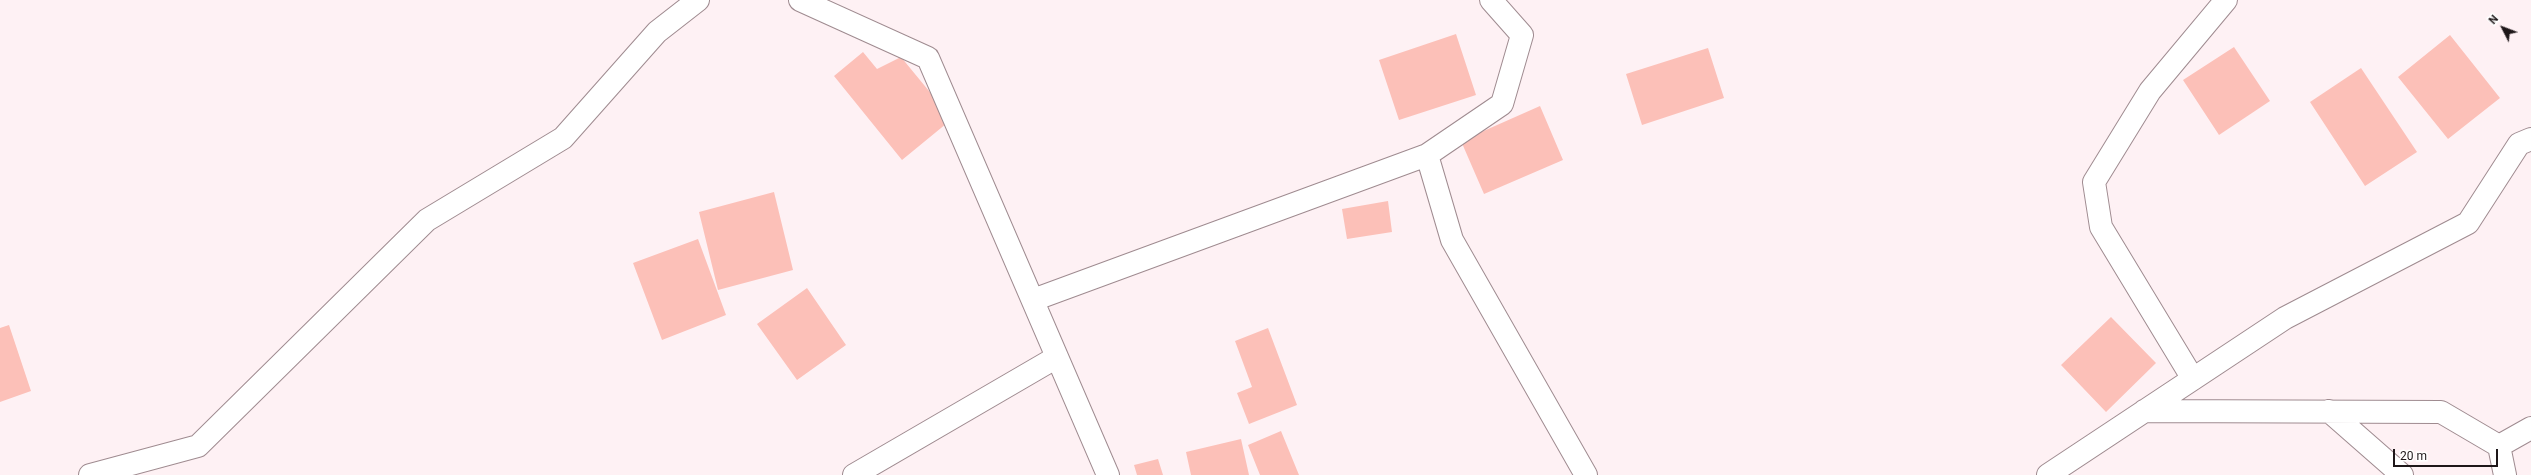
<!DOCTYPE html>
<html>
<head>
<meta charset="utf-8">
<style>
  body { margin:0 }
  #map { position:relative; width:2531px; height:475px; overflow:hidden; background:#fef1f4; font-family:Roboto,sans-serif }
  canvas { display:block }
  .north { position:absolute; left:2483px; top:8px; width:40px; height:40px; -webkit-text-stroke:3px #fff; paint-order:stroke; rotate:312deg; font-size:11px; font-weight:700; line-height:16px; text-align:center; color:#1e1719 }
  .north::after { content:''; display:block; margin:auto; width:14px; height:18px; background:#1e1719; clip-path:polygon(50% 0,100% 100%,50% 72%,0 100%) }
  .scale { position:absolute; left:2393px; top:449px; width:105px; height:18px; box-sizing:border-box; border:2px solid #1e1719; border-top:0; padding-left:5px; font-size:12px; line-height:14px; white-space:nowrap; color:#1e1719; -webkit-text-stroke:3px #fff; paint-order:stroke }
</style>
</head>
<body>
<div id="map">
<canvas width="2531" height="475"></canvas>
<div class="north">N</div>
<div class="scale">20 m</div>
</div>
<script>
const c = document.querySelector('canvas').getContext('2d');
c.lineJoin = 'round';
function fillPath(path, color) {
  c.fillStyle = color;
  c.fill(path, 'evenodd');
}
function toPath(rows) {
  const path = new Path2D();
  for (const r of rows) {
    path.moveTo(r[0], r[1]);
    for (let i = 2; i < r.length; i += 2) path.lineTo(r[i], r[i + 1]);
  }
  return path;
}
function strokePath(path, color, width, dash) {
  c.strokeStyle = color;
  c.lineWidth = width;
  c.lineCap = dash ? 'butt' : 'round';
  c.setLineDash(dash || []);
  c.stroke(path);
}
const building = toPath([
  [1456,34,1476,95,1399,120,1379,60],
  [2450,35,2500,98,2448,139,2398,77],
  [2234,47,2270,101,2219,135,2183,80],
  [1708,48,1724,98,1642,125,1626,74],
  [863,52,877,69,901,57,952,119,902,160,834,76],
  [2361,68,2417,152,2365,186,2310,102],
  [1540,106,1563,160,1484,194,1461,141],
  [774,192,793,270,718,290,699,212],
  [1388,201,1392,232,1347,239,1342,209],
  [698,239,726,315,662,340,633,263],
  [807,288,846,345,797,380,757,324],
  [2111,317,2156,363,2106,412,2061,365],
  [9,325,31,391,0,402,0,328],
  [1268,328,1297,405,1249,424,1237,393,1252,387,1235,341],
  [1281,431,1299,475,1260,475,1248,445],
  [1241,439,1249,475,1191,475,1186,452],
  [1158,459,1163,475,1137,475,1134,465]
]);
const street = toPath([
  [800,0,928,58,1108,475],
  [1427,155,1452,240,1586,475],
  [1033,300,1427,155,1502,104,1522,35,1491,0],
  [2193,379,2101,227,2094,182,2150,91,2226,0],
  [2144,411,2441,412,2499,446],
  [2329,411,2402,475],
  [90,475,198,446,427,220,563,138,657,32,698,0],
  [854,475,1057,357],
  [2048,475,2285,318,2468,223,2519,144,2531,139],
  [2505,475,2499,446,2531,428]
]);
fillPath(building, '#fcc0b8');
strokePath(street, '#9f8b90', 24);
strokePath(street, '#fff', 22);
</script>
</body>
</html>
